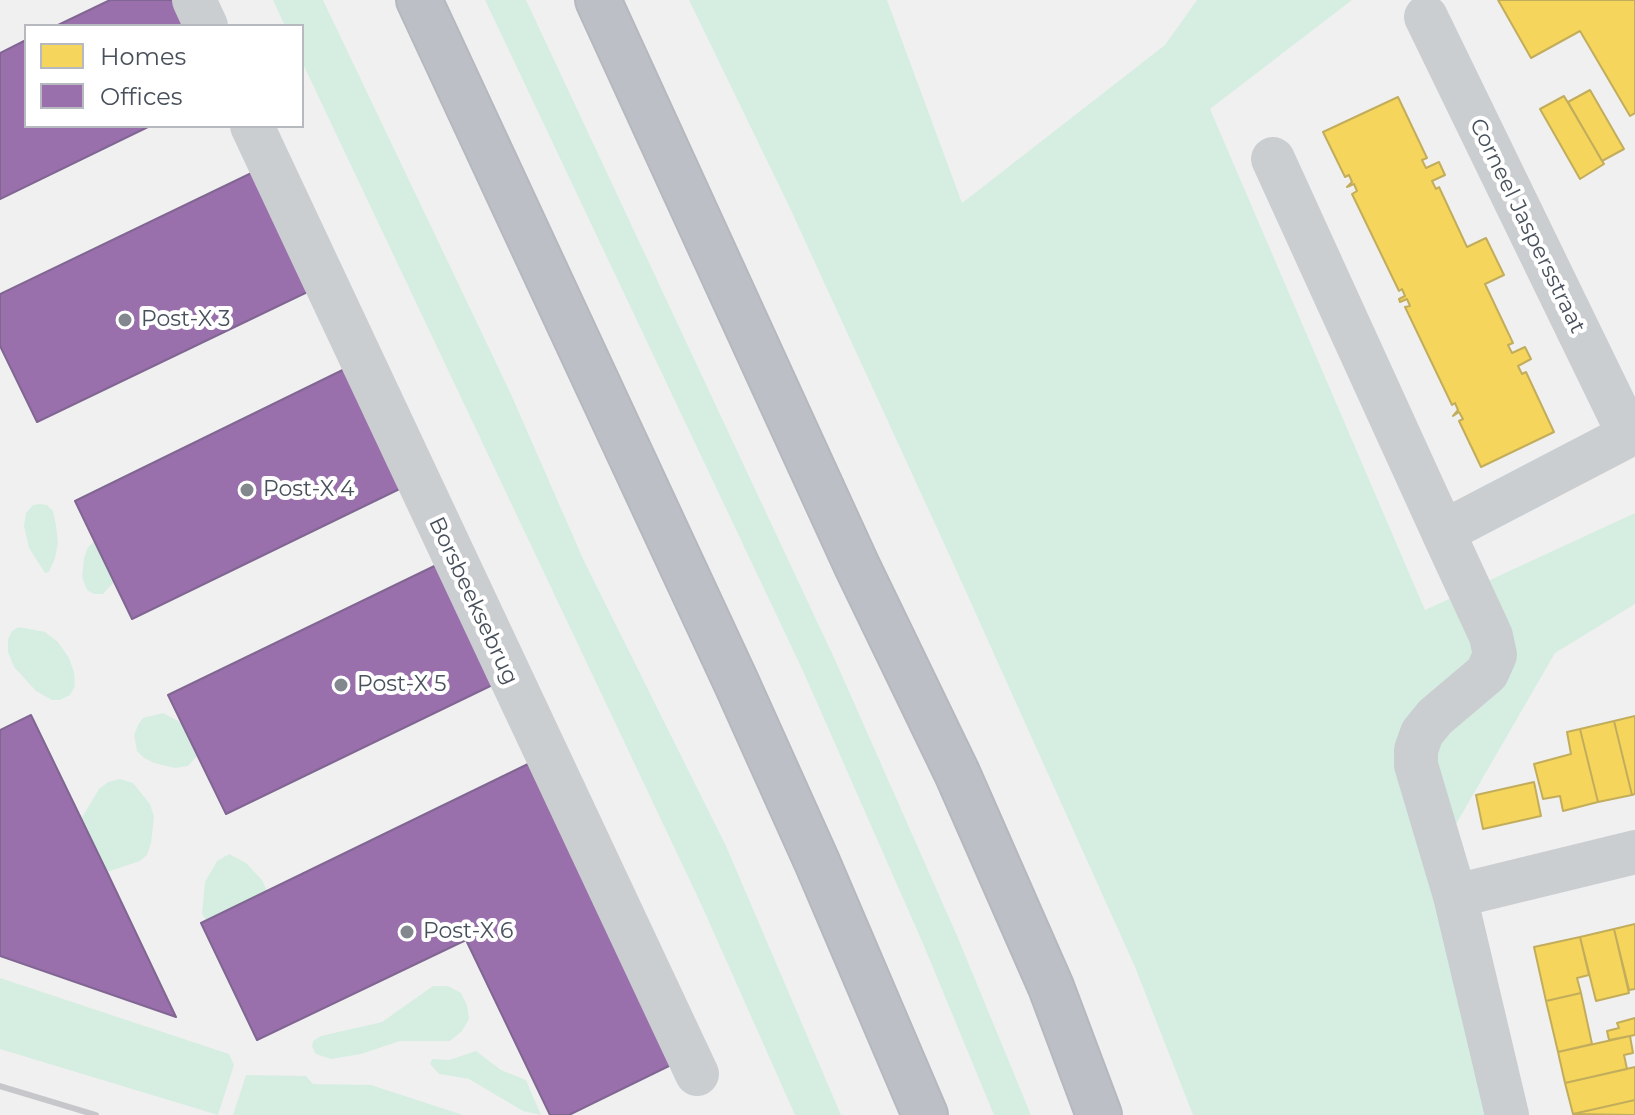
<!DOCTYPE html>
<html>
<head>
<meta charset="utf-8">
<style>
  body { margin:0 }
  #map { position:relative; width:1635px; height:1115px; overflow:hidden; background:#f0f0f0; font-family:Montserrat,sans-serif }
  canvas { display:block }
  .legend { position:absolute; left:24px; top:24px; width:280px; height:104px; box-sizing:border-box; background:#fff; border:2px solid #b6b9bd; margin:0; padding:10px 14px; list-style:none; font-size:24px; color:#48505b }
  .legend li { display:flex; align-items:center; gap:16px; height:40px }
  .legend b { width:40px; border:2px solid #b6b9bd }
</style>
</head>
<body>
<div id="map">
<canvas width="1635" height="1115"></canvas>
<ul class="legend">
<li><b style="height:22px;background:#f6d55c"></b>Homes</li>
<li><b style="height:22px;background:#9970ab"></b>Offices</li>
</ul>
</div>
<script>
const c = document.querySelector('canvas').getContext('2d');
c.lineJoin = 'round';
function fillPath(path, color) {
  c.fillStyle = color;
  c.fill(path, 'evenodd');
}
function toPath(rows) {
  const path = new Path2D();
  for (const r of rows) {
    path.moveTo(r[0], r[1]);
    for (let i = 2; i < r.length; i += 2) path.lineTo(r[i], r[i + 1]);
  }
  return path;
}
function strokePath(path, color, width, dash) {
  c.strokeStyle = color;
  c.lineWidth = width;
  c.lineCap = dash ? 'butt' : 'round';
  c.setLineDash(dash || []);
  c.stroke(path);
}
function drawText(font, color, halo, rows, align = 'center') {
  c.font = font + ' Montserrat,sans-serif';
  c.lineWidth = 8;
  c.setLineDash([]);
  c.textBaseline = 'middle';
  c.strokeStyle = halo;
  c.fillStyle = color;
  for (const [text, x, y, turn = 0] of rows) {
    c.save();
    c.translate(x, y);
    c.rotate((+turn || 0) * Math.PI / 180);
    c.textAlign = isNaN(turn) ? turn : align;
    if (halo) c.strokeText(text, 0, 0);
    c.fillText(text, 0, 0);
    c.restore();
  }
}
const green = toPath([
  [273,0,323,0,510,392,584,561,726,846,841,1115,795,1115,701,904,302,62,302,26,285,26],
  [485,0,526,0,836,662,958,938,1031,1115,994,1115,924,946,803,671],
  [689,0,887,0,962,203,1165,45,1197,0,1352,0,1210,109,1425,610,1635,513,1635,604,1555,653,1433,864,1488,1115,1193,1115,1135,967,953,563,788,204],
  [39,504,47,505,53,511,56,525,58,543,55,558,49,572,45,573,29,548,24,526,26,513,33,505],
  [95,541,114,582,103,594,94,594,87,590,82,577,84,558,88,547],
  [19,627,45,632,58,642,69,658,74,672,75,686,70,695,60,700,52,700,36,691,14,667,8,652,8,639,12,631],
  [163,713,182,723,197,756,188,766,175,768,154,763,144,758,137,751,134,735,138,725,143,718],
  [120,779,133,783,150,804,154,817,151,843,147,855,140,861,107,872,81,819,99,789,108,782],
  [229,854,246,863,262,880,267,891,206,920,202,914,205,882,217,861],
  [0,978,229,1054,234,1065,218,1115,0,1049],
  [433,986,448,986,461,993,467,1005,469,1019,462,1031,450,1041,400,1041,361,1054,331,1059,316,1054,312,1047,313,1041,321,1036,382,1022],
  [476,1051,501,1070,526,1080,541,1115,523,1111,469,1079,439,1074,430,1064,432,1059,449,1060],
  [246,1075,306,1076,313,1084,371,1085,463,1115,233,1115]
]);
const homes = toPath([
  [1498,0,1635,0,1635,113,1630,116,1580,31,1531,58,1498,0],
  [1590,90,1624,149,1602,161,1568,102,1590,90],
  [1564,96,1604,164,1580,179,1540,109,1564,96],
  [1398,97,1427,158,1422,160,1426,168,1439,162,1445,175,1432,181,1436,189,1439,187,1467,247,1486,238,1504,275,1485,284,1513,343,1508,345,1512,353,1525,347,1531,359,1518,366,1522,374,1526,372,1554,432,1481,467,1459,421,1463,419,1459,412,1453,416,1458,410,1455,403,1452,405,1405,307,1410,306,1407,299,1400,302,1399,299,1405,296,1402,289,1399,291,1352,194,1357,191,1354,184,1347,187,1352,182,1349,175,1345,177,1323,132,1398,97],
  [1635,716,1635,794,1632,795,1614,721,1635,716],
  [1614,721,1632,795,1598,802,1580,729,1614,721],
  [1580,729,1598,802,1563,811,1560,796,1543,799,1534,764,1571,754,1567,732,1580,729],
  [1534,782,1541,816,1483,829,1476,795,1534,782],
  [1635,924,1635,989,1629,990,1614,929,1635,924],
  [1614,929,1629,993,1596,1001,1580,937,1614,929],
  [1580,937,1589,975,1577,978,1581,993,1546,1001,1534,947,1580,937],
  [1581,993,1592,1044,1558,1052,1546,1001,1581,993],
  [1635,1018,1635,1035,1609,1040,1607,1031,1619,1028,1617,1023,1635,1018],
  [1630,1036,1633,1053,1624,1055,1627,1069,1565,1083,1558,1052,1630,1036],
  [1635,1067,1635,1100,1573,1114,1565,1083,1635,1067],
  [1635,1100,1635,1115,1573,1114,1635,1100]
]);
const offices = toPath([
  [110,0,188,0,200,26,56,26,110,0],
  [26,40,26,126,150,126,0,199,0,53,26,40],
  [266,166,324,284,37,422,0,346,0,294,266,166],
  [361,361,418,480,132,619,75,501,361,361],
  [455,556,513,675,226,814,168,695,455,556],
  [31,715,107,872,176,1017,0,956,0,730,31,715],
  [528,764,673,1064,569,1115,550,1115,466,940,257,1040,201,923,528,764]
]);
const street = toPath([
  [194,0,206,26],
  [1426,17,1629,435],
  [252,126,697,1074],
  [1273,159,1443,532],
  [1455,896,1635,852],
  [1507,1115,1455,896,1416,765,1416,750,1422,733,1435,717,1487,673,1495,655,1491,636,1443,532,1635,432]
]);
const highway = toPath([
  [419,0,736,682,817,862,925,1115],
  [598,0,857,566,957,773,1051,987,1099,1115]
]);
const rail = toPath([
  [0,1086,96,1115]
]);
const markers = [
  [125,320,8,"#83888f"],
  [247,490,8,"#83888f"],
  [341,685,8,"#83888f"],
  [407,932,8,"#83888f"]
];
const streetNames = [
  ["Corneel Jaspersstraat",1527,226,64],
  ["Borsbeeksebrug",473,601,65]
];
const poiNames = [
  ["Post-X 3",141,320],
  ["Post-X 4",263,490],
  ["Post-X 5",357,685],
  ["Post-X 6",423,932]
];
fillPath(green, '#d6eee2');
fillPath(homes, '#f6d55c');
strokePath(homes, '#c2ad5c', 2);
fillPath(offices, '#9970ab');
strokePath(offices, '#816693', 2);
strokePath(highway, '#b5b8be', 48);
strokePath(street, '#cbced1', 44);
strokePath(highway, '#bcc0c6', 44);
strokePath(rail, '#c6c7ca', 6);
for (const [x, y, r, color] of markers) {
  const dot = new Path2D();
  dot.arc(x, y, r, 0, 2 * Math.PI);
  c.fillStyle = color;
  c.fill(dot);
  strokePath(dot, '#fff', 3);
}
drawText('22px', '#48505b', '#fff', streetNames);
drawText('22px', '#48505b', '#fff', poiNames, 'left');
</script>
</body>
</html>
